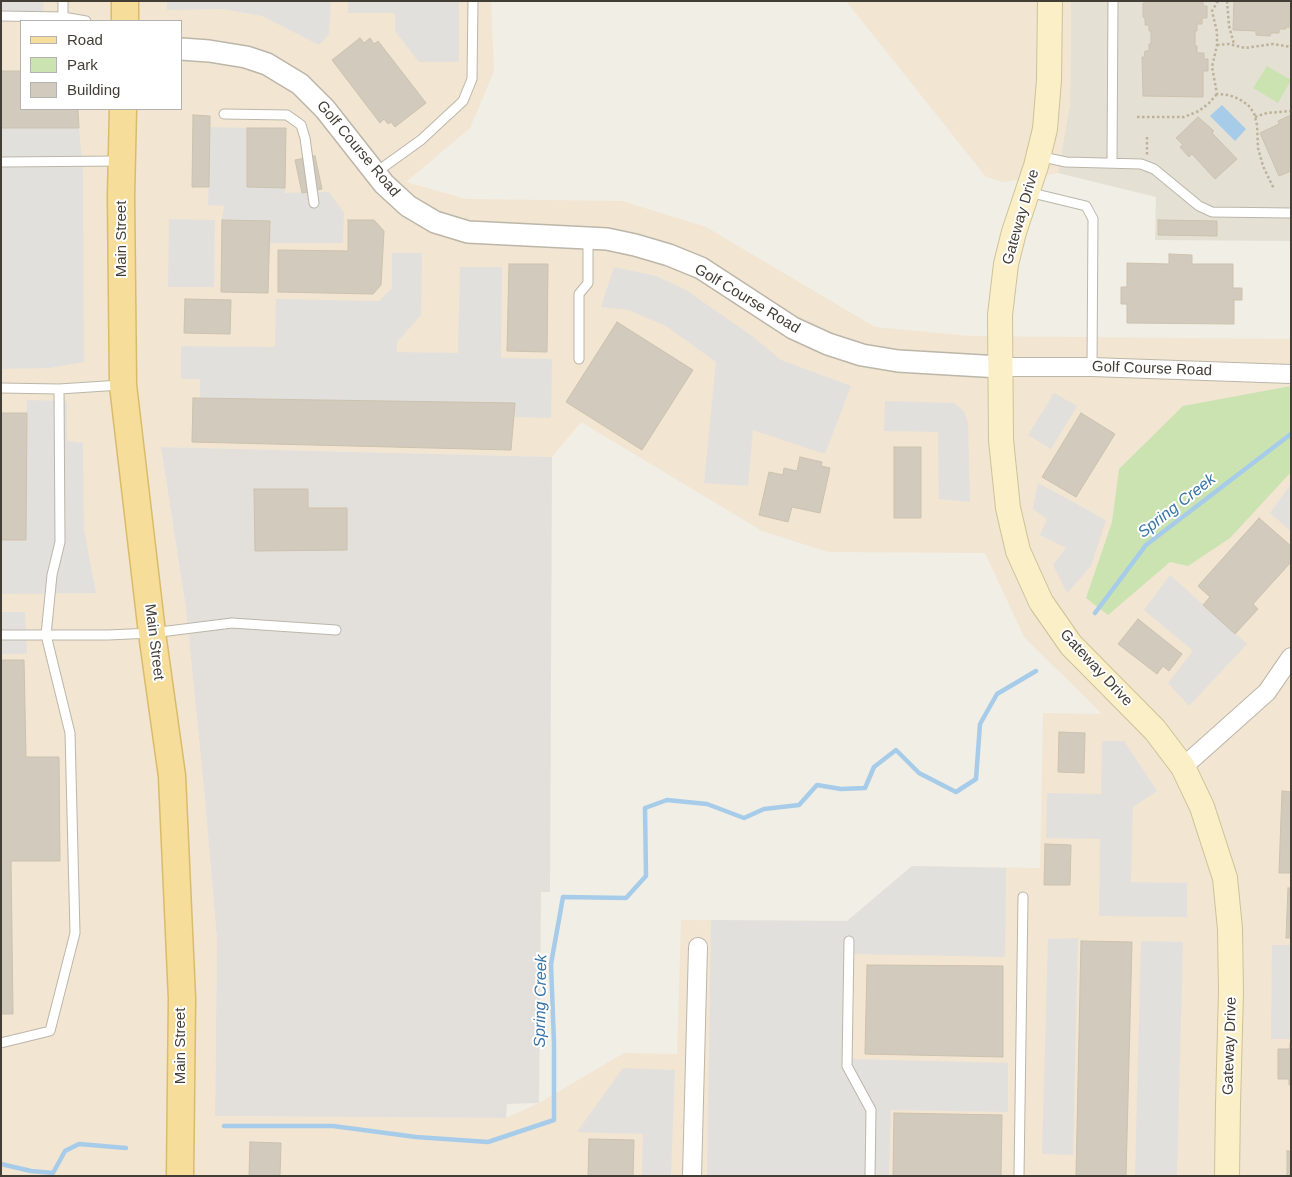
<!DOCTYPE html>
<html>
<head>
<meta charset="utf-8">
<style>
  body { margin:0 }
  #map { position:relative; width:1292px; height:1177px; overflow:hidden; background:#f1eee5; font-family:Helvetica,sans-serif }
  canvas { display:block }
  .frame { position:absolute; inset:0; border:2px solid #433e35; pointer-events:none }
  .legend { position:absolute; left:20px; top:20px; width:162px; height:90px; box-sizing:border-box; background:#fff; border:1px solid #b4b2ae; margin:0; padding:6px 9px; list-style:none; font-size:15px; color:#433e35 }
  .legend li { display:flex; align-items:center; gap:10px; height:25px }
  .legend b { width:25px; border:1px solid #b4b2ae }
</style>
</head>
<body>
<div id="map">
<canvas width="1292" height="1177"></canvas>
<div class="frame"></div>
<ul class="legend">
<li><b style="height:6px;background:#f6de9a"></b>Road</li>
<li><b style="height:14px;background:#cbe3b1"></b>Park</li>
<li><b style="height:14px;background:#d2cabc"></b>Building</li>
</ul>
</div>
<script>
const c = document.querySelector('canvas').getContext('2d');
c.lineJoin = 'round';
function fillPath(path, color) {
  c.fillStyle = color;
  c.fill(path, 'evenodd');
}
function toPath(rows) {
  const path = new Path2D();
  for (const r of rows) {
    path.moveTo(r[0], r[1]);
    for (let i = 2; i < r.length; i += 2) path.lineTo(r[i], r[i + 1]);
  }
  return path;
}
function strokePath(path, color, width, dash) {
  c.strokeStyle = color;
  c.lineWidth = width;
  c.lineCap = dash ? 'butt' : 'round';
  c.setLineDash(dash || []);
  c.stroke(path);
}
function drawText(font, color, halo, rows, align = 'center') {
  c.font = font + ' Helvetica,sans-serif';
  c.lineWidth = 4;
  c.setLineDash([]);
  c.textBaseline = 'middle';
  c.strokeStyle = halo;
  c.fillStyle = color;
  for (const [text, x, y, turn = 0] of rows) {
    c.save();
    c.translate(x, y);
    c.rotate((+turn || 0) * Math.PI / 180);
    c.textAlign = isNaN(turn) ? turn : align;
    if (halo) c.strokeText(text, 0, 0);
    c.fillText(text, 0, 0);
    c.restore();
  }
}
const residential = toPath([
  [1071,1,1291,1,1291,241,1155,240,1156,197,1058,173,1070,103]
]);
const commercial = toPath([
  [1,1,491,1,494,71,470,128,406,182,466,199,622,201,706,227,875,327,970,336,1291,339,1291,1176,1,1176],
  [21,21,181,21,181,109,21,109],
  [581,422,762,531,828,552,985,553,1024,637,1102,714,1043,713,1040,868,912,866,847,921,681,920,677,1054,624,1053,539,1103,506,1118,215,1116,217,940,204,788,186,609,161,447,552,457],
  [846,1,1071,1,1070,103,1058,173,1004,182,986,177]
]);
const industrial = toPath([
  [161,447,552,457,550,892,541,892,539,1103,507,1104,506,1118,215,1116,217,940,204,788,186,609]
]);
const green = toPath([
  [1267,66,1291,80,1278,103,1253,88],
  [1291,386,1291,472,1230,538,1188,566,1170,562,1108,615,1086,598,1112,522,1119,469,1183,406]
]);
const parking = toPath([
  [1,1,43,1,44,20,1,20],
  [167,1,331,1,329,34,319,45,262,16,223,9,167,10],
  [348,1,459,1,459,62,419,62,395,31,395,13,348,13],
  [210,127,247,128,247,187,285,188,285,193,329,192,344,213,343,243,269,243,222,220,224,206,208,205],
  [1,128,79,128,83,173,84,362,50,368,1,369],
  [169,219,215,220,214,287,168,287],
  [392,253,422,253,421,315,397,342,397,352,458,353,460,267,502,267,501,358,552,359,551,418,514,417,514,403,200,398,200,379,181,379,181,346,275,347,276,299,379,301,392,288],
  [614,267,656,276,686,290,752,336,781,360,851,386,825,454,753,430,748,486,704,483,716,362,666,326,628,310,601,307],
  [1054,393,1077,406,1051,449,1028,435],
  [27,400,67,401,67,441,83,443,84,530,96,593,1,594,1,540,26,539],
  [885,401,954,403,964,411,968,423,970,502,939,499,938,432,884,431],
  [1038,483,1106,520,1091,566,1067,593,1053,565,1066,548,1040,535,1047,519,1033,509],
  [1291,484,1291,531,1270,513],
  [1170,575,1247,644,1189,706,1168,683,1193,651,1144,610],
  [1,612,25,612,27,654,1,654],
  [1102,741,1124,741,1157,791,1133,807,1131,882,1187,883,1187,917,1099,916,1100,839,1046,838,1047,793,1101,794],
  [912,866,1006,868,1005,957,852,954,851,1059,1008,1063,1008,1112,891,1110,889,1176,707,1176,711,920,847,921],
  [1078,938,1073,1155,1042,1154,1048,939],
  [1141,941,1183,942,1177,1176,1135,1176],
  [1272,945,1291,945,1291,1039,1271,1039],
  [623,1068,675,1070,671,1176,642,1176,643,1134,577,1132]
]);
const water = toPath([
  [1222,105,1246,129,1235,141,1210,116]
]);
const stream = toPath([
  [1095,613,1146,545,1291,434],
  [224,1126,333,1126,416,1137,488,1142,554,1120,554,1043,551,964,563,897,626,898,646,876,645,808,667,800,707,804,744,818,764,809,799,805,817,785,841,789,865,788,874,767,896,750,919,773,956,792,976,779,980,724,997,694,1036,671],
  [1,1164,31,1171,53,1173,65,1151,79,1144,126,1148]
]);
const building = toPath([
  [1146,1,1203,1,1203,6,1207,6,1207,18,1202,18,1202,24,1197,24,1197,31,1195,31,1195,46,1197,46,1197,53,1204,53,1204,59,1208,59,1208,71,1203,71,1203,97,1143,96,1142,57,1144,57,1145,51,1149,51,1149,44,1151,44,1151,31,1149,31,1149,25,1145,25,1145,18,1143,17,1143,3,1146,3,1146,1],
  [1234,1,1291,1,1291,27,1286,27,1286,29,1279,29,1279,33,1271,33,1270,36,1256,35,1256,31,1233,30,1234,1],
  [360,38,364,43,370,38,374,44,378,41,426,103,395,127,391,122,388,124,384,119,380,123,332,60,360,38],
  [1,71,21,71,21,109,78,109,79,128,1,128,1,71],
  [193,115,210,116,209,187,192,187,193,115],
  [1291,115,1291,171,1279,176,1260,133,1279,124,1278,121,1291,115],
  [1198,117,1214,131,1212,133,1237,159,1215,179,1192,154,1189,157,1180,147,1183,145,1176,138,1198,117],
  [247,128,286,128,285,188,247,187,247,128],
  [315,156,322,189,302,193,295,160,315,156],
  [222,220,270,221,268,293,221,292,222,220],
  [348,220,374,220,384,231,381,285,373,294,278,292,278,250,348,251,348,220],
  [1158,220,1217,221,1217,236,1158,235,1158,220],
  [1169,254,1192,255,1192,264,1233,264,1233,288,1242,288,1242,300,1234,300,1234,324,1127,323,1127,304,1121,304,1121,287,1127,287,1127,263,1169,264,1169,254],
  [509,264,548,264,547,352,507,351,509,264],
  [185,299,231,300,230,334,184,333,185,299],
  [617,322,693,370,642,450,566,402,617,322],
  [193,398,515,403,511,450,192,442,193,398],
  [1,413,27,413,26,540,1,540,1,413],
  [1081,413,1115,434,1076,497,1042,477,1081,413],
  [894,447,921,447,921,518,894,518,894,447],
  [800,457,822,462,821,466,830,468,820,513,792,507,788,522,759,515,769,472,783,475,784,468,797,471,800,457],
  [254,489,308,489,308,508,347,508,347,550,255,551,254,489],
  [1259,518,1291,546,1291,562,1253,604,1258,609,1235,634,1203,605,1210,597,1198,586,1259,518],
  [1138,619,1182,654,1169,671,1163,666,1157,674,1118,644,1138,619],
  [1,660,24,660,26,757,59,757,60,861,11,861,13,1014,1,1014,1,660],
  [1059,732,1085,733,1084,773,1058,772,1059,732],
  [1282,791,1291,792,1291,873,1279,873,1282,791],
  [1045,844,1071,845,1070,885,1044,885,1045,844],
  [1288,888,1291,888,1291,938,1286,938,1288,888],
  [1081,941,1132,942,1126,1176,1076,1176,1081,941],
  [867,965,1003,966,1003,1057,865,1054,867,965],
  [1290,1044,1291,1044,1291,1085,1289,1085,1289,1079,1278,1079,1278,1049,1290,1049,1290,1044],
  [894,1113,1002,1115,1001,1176,893,1176,894,1113],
  [589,1139,634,1140,633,1176,588,1176,589,1139],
  [250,1142,281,1143,280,1176,249,1176,250,1142],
  [1287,1151,1291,1151,1291,1176,1287,1176,1287,1151]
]);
const path = toPath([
  [1218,1,1212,11,1217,32,1217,45,1212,67,1217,94,1229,95,1239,99,1248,105,1254,113,1257,125,1258,148,1263,166,1274,189],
  [1227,1,1229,26,1234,44],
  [1217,45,1229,44,1245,48,1273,44,1291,47],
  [1137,117,1184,117,1199,111,1209,103,1217,94],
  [1255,117,1267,113,1291,111],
  [1147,137,1147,155]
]);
const service = toPath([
  [1,16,63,17,86,21],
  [63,17,63,1],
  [224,114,287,115,301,125,305,138,314,203],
  [1038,156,1066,162,1141,164,1154,169,1199,206,1212,212,1291,213],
  [1,162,119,161],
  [1112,163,1113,1],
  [375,173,421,140,463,101,472,79,473,1],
  [1028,192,1086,206,1093,219,1092,367],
  [579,359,579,294,588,283,588,239],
  [1,388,59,389,121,385],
  [1,635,108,635,152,633,232,623,336,630],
  [849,941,847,1066,871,1110,870,1176],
  [1,1043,50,1031,75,933,70,733,46,635,52,575,60,542,59,389],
  [1019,1176,1023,897]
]);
const minor = toPath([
  [1000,367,1092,367,1291,374],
  [1183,767,1267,692,1291,657],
  [692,1176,698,947]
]);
const tertiary = toPath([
  [181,49,209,51,246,57,267,64,300,84,325,109,384,184,408,206,435,222,468,232,607,239,635,245,669,255,701,268,793,328,828,344,862,355,898,361,1000,367]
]);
const secondary = toPath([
  [1050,1,1049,80,1045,129,1036,166,1014,232,1006,264,1000,315,1001,440,1008,508,1018,551,1041,602,1071,645,1155,730,1183,767,1202,807,1225,878,1230,929,1231,992,1228,1104,1227,1176]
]);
const primary = toPath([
  [125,21,125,1],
  [123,109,121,196,123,385,152,633,172,776,182,999,180,1176]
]);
const streetNames = [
  ["Golf Course Road",358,149,50],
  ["Gateway Drive",1021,217,-74],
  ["Main Street",122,239,-90],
  ["Golf Course Road",747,299,31],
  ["Golf Course Road",1152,369,2],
  ["Main Street",154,642,83],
  ["Gateway Drive",1096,668,47],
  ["Main Street",181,1046,-90],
  ["Gateway Drive",1230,1046,-88]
];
const waterNames = [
  ["Spring Creek",1177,506,-38],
  ["Spring Creek",541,1001,-89]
];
fillPath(residential, '#e5e0d4');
fillPath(commercial, '#f2e5d2');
fillPath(industrial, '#e3dfda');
fillPath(green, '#cbe3b1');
fillPath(parking, '#e2e0dd');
fillPath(water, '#a6ccea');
strokePath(stream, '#a6ccea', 4.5);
fillPath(building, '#d2cabc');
strokePath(building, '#ccc2af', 1);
strokePath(service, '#bcb6a9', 11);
strokePath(minor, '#bcb6a9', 20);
strokePath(tertiary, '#bcb6a9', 24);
strokePath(secondary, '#cec298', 26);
strokePath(primary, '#d9bc6b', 29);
strokePath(path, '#bcb29b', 2.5, [2.5, 2.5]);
strokePath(service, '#fff', 9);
strokePath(minor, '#fff', 18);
strokePath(tertiary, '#fff', 21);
strokePath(secondary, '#faefc6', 24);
strokePath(primary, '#f6de9a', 26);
drawText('15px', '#433e35', '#fff', streetNames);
drawText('italic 16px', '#3874a6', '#fff', waterNames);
</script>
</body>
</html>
